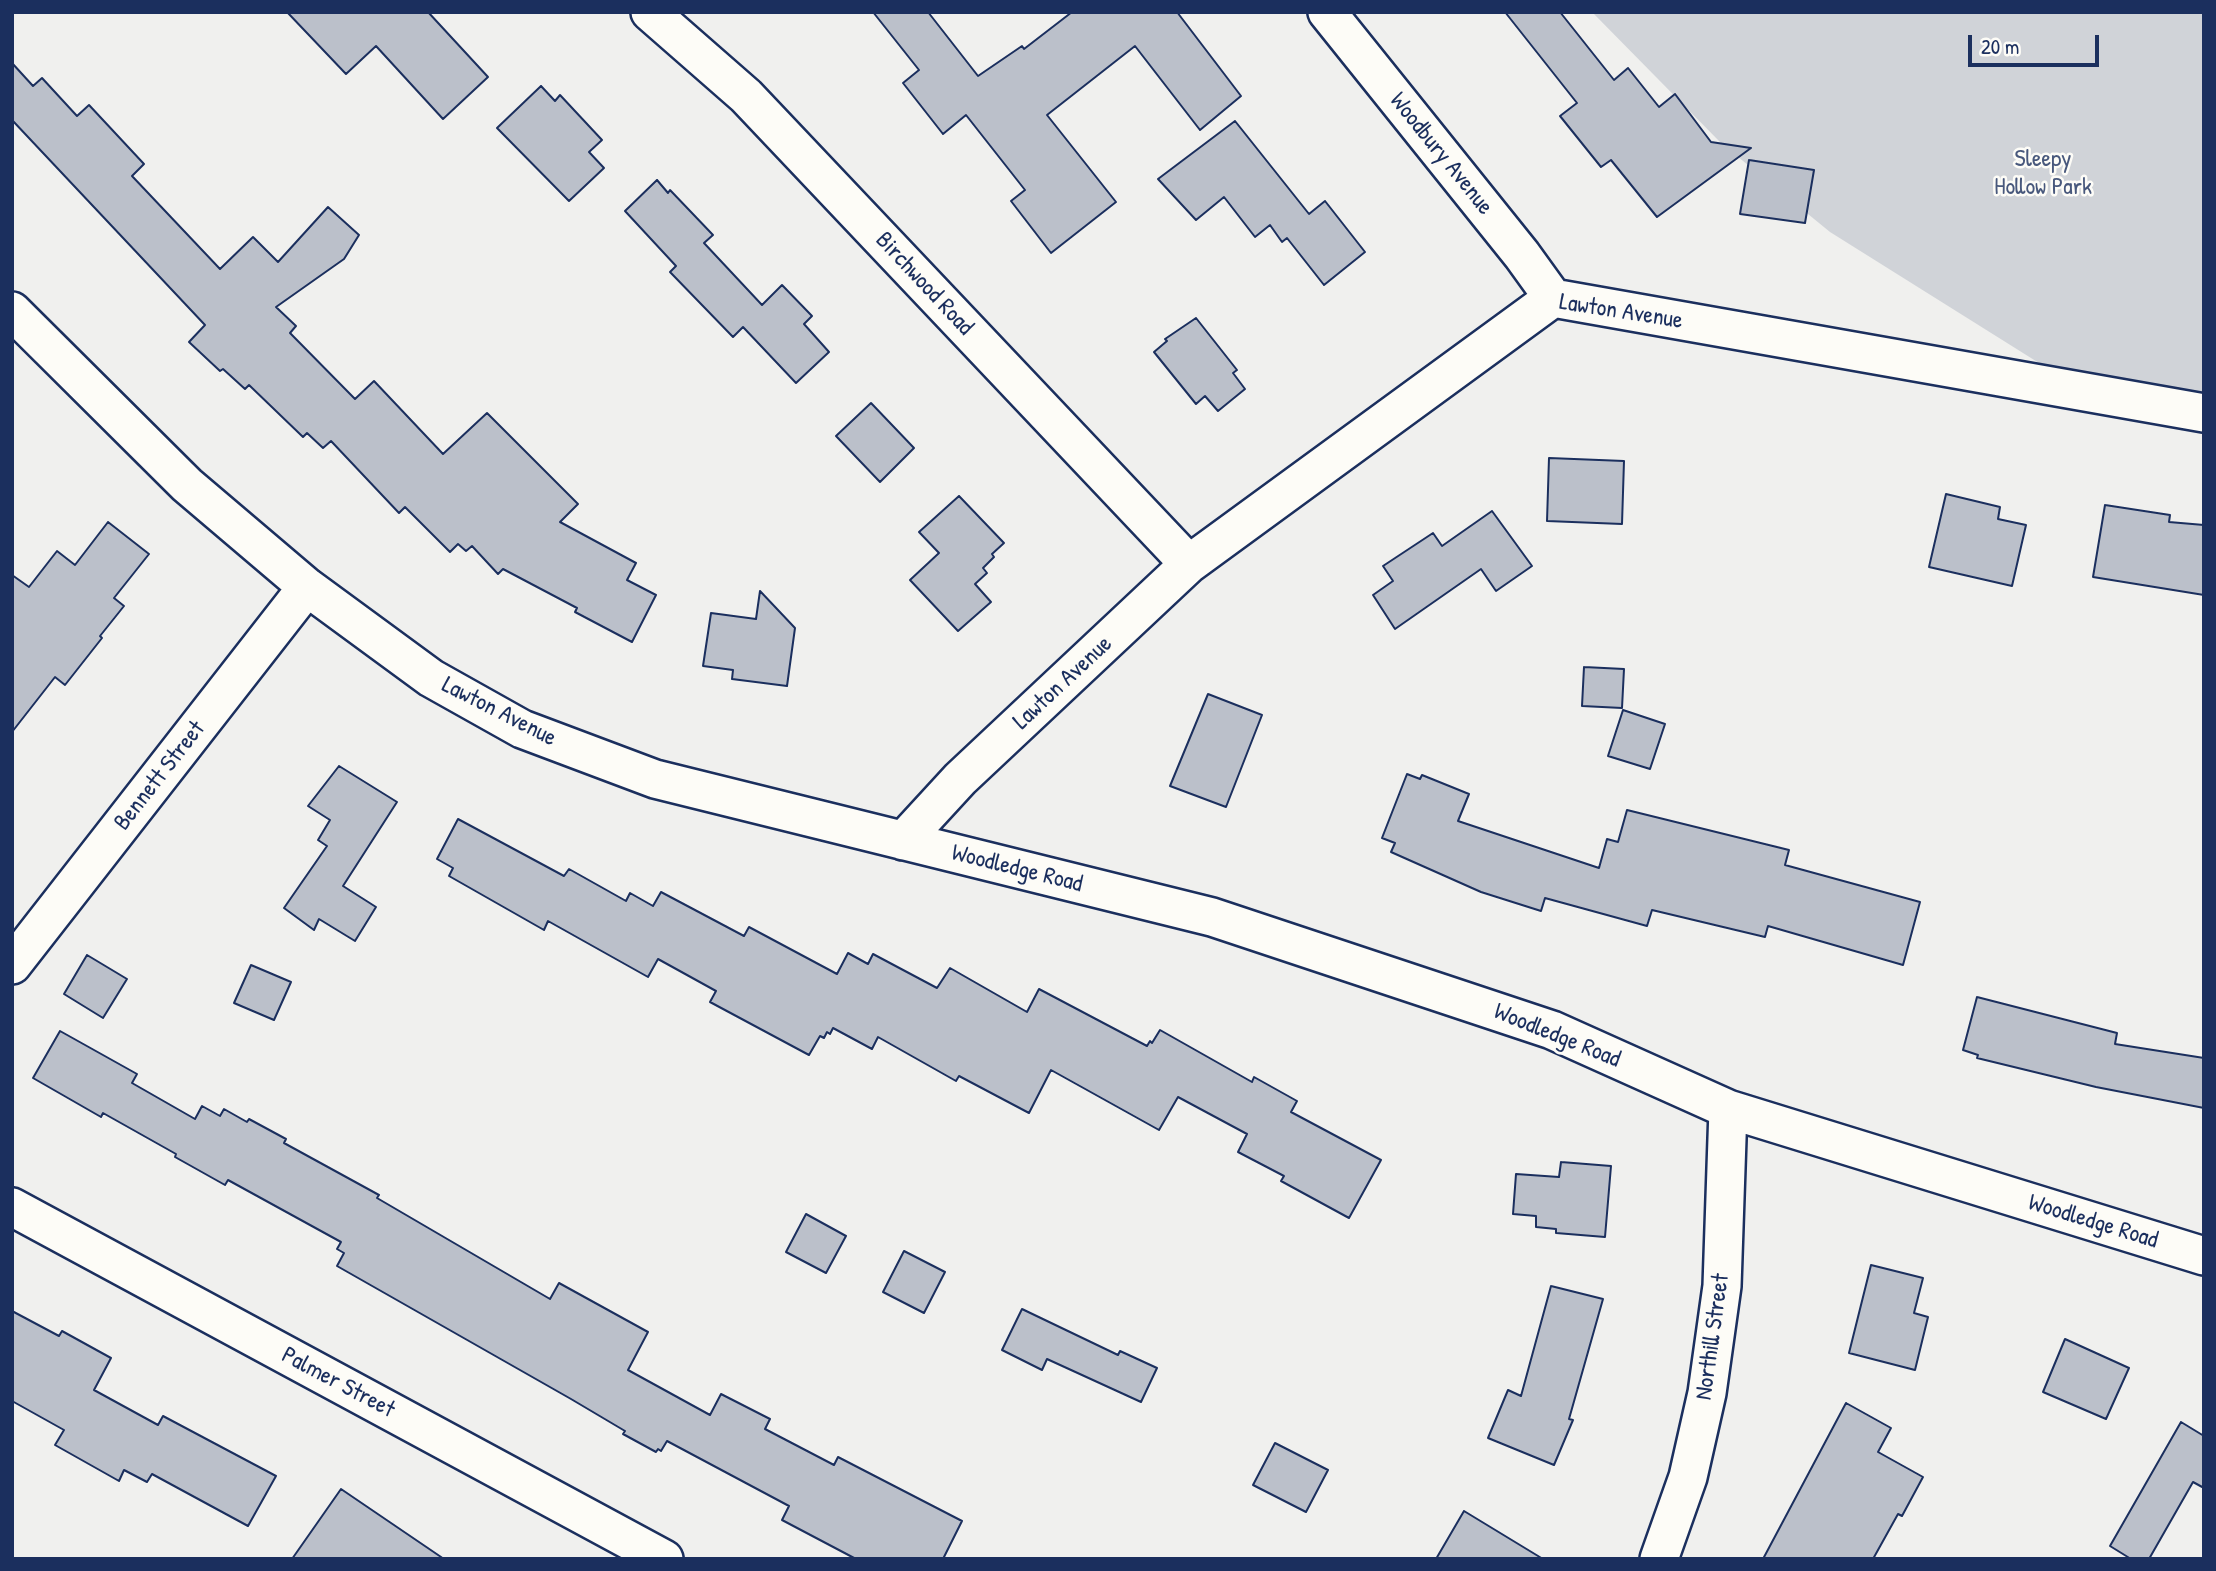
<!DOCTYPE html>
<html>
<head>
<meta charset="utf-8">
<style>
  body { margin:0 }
  #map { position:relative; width:2216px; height:1571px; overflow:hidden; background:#f0f0ee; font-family:"Patrick Hand",sans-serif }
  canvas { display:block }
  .frame { position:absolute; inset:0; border:14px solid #1b2f5e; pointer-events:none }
  .scale { position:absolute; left:1968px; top:35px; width:131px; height:32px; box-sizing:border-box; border:4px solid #1b2f5e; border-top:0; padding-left:9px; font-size:21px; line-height:24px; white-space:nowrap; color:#1b2f5e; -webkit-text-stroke:5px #fdfcf7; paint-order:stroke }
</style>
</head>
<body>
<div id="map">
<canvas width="2216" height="1571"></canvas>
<div class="frame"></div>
<div class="scale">20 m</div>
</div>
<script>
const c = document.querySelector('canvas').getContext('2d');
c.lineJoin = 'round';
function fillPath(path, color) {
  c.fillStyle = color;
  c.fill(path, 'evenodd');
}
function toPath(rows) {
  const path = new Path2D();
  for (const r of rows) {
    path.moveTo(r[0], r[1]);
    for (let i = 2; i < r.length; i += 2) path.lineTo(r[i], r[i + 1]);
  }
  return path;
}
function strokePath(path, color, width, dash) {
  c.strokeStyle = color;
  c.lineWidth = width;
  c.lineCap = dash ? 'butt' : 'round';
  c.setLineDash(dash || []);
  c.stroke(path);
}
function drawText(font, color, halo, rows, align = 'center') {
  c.font = font + ' "Patrick Hand",sans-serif';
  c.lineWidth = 5;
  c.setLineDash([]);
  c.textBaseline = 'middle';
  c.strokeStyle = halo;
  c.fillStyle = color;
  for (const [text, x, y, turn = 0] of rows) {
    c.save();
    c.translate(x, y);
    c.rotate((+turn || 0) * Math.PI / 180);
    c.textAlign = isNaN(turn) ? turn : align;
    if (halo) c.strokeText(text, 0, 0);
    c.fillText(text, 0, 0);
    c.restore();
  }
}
const green = toPath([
  [1592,12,2204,12,2204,414,2098,400,1830,232,1721,143]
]);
const building = toPath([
  [287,12,428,12,488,77,443,119,376,46,346,74,287,12],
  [873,12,928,12,978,76,1022,46,1024,49,1072,12,1177,12,1241,96,1200,130,1135,46,1047,115,1116,202,1051,253,1011,201,1025,190,966,115,943,134,903,83,919,70,873,12],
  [1505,12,1560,12,1614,80,1628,68,1659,107,1675,94,1711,142,1751,148,1657,217,1611,160,1601,167,1560,116,1577,103,1505,12],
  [12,63,33,86,42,78,77,116,89,105,144,164,132,176,220,269,253,237,278,262,328,207,359,235,344,259,276,307,296,326,290,333,355,399,374,381,443,454,487,413,578,504,560,522,636,563,627,580,656,595,632,642,575,612,577,608,503,569,498,574,472,546,466,551,458,544,450,552,405,507,399,513,331,441,323,448,307,433,303,437,249,385,245,389,223,369,220,371,189,342,205,325,12,120,12,63],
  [541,86,555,101,560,95,602,140,589,152,604,168,569,201,497,128,541,86],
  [1235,121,1309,214,1325,201,1365,252,1324,285,1287,238,1282,242,1270,225,1255,237,1224,197,1196,220,1158,179,1235,121],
  [1749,160,1814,170,1805,223,1740,214,1749,160],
  [657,180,668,193,670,190,713,235,704,243,762,305,782,285,812,316,804,324,829,352,796,383,743,327,733,337,670,272,676,266,625,211,657,180],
  [1196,318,1237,370,1233,373,1245,389,1218,411,1205,396,1196,404,1154,352,1167,341,1165,339,1196,318],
  [871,403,914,448,880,482,836,436,871,403],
  [1549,458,1624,461,1622,524,1547,521,1549,458],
  [1946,494,2000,507,1998,519,2026,525,2012,586,1929,567,1946,494],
  [959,496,1004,543,992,554,994,557,983,568,987,573,975,584,991,602,958,631,910,580,939,553,919,532,959,496],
  [2105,505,2170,515,2169,522,2204,525,2204,595,2093,577,2105,505],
  [1492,511,1532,566,1496,591,1481,569,1395,629,1373,595,1393,581,1383,566,1433,533,1442,546,1492,511],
  [108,522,149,554,114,598,124,606,100,636,102,638,65,685,55,677,12,732,12,575,29,587,57,551,75,565,108,522],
  [760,591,795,628,787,686,732,679,733,670,703,666,711,613,756,619,760,591],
  [1584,667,1624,669,1622,708,1582,706,1584,667],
  [1208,694,1262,715,1226,807,1170,786,1208,694],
  [1623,710,1665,724,1650,769,1608,756,1623,710],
  [339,766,397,802,343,886,376,907,355,941,319,919,314,930,284,908,327,846,318,840,330,820,308,806,339,766],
  [1407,774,1420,779,1422,775,1469,794,1458,821,1599,868,1607,839,1618,842,1627,810,1789,850,1785,865,1920,902,1903,965,1768,926,1765,937,1652,910,1647,926,1545,898,1541,911,1481,892,1391,852,1395,843,1382,838,1407,774],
  [458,819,564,876,569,869,626,901,630,893,653,906,661,892,744,936,749,927,837,974,848,953,868,964,873,954,937,988,950,968,1027,1012,1039,989,1147,1046,1150,1041,1152,1043,1160,1030,1252,1082,1254,1077,1297,1101,1291,1112,1381,1160,1349,1218,1281,1181,1284,1176,1238,1152,1247,1134,1178,1097,1159,1130,1051,1070,1029,1113,959,1076,956,1081,878,1037,872,1049,833,1028,830,1034,827,1032,824,1038,820,1036,809,1055,710,1002,716,991,658,959,648,977,548,921,544,930,449,876,453,868,437,859,458,819],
  [87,955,127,979,103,1018,64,994,87,955],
  [251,965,291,982,274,1020,234,1003,251,965],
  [1977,997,2117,1033,2115,1044,2204,1058,2204,1108,2096,1087,1977,1058,1978,1055,1963,1050,1977,997],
  [60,1031,137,1074,132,1083,195,1119,202,1106,220,1116,224,1109,247,1122,249,1119,286,1139,284,1143,379,1195,377,1198,550,1299,559,1283,648,1332,628,1370,710,1415,721,1394,770,1419,765,1429,834,1465,838,1457,962,1521,943,1559,856,1559,782,1520,789,1506,667,1441,661,1451,658,1449,656,1452,623,1434,625,1431,571,1399,337,1266,344,1253,337,1249,341,1242,228,1180,225,1185,175,1157,176,1154,103,1113,101,1117,33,1078,60,1031],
  [1561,1162,1611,1166,1605,1237,1556,1233,1556,1229,1536,1227,1536,1216,1513,1214,1516,1174,1559,1177,1561,1162],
  [806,1214,846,1236,826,1273,786,1252,806,1214],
  [904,1251,945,1272,924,1313,883,1292,904,1251],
  [1871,1265,1923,1278,1914,1313,1928,1317,1915,1370,1849,1353,1871,1265],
  [1551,1286,1603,1299,1569,1419,1573,1420,1554,1465,1488,1438,1508,1390,1521,1396,1551,1286],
  [1022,1309,1118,1355,1120,1351,1157,1368,1141,1402,1047,1359,1042,1370,1002,1350,1022,1309],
  [12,1311,59,1336,62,1331,111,1358,94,1390,158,1425,163,1416,276,1476,248,1526,152,1474,147,1482,124,1470,119,1481,55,1445,64,1430,12,1401,12,1311],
  [2065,1339,2129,1368,2106,1419,2043,1392,2065,1339],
  [1846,1403,1891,1428,1878,1452,1923,1477,1902,1516,1898,1514,1873,1559,1763,1559,1846,1403],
  [2181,1422,2204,1436,2204,1488,2193,1482,2149,1559,2131,1559,2110,1546,2181,1422],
  [1275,1443,1328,1470,1306,1512,1253,1485,1275,1443],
  [341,1489,444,1559,292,1559,341,1489],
  [1464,1511,1543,1559,1436,1559,1464,1511]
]);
const street = toPath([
  [650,12,746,96,1189,564],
  [1327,12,1522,255,1553,298],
  [12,311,187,485,307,587,431,678,522,729,655,779,1212,917,1552,1030,1728,1109,2204,1256],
  [903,841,960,779,1189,564,1553,298,2204,413],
  [12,965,307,587],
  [12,1207,664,1559],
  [1659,1559,1688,1477,1707,1393,1722,1286,1728,1109]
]);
const streetNames = [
  ["Woodbury Avenue",1441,154,51],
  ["Birchwood Road",924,284,47],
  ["Lawton Avenue",1621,312,9],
  ["Lawton Avenue",1063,683,-43],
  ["Lawton Avenue",499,712,27],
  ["Bennett Street",160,776,-52],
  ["Woodledge Road",1017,869,14],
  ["Woodledge Road",1557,1036,22],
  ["Woodledge Road",2093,1222,17],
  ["Northill Street",1713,1337,-82],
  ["Palmer Street",338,1383,28]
];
const parkNames = [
  ["Sleepy",2043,160],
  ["Hollow Park",2043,188]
];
fillPath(green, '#d0d3d8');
fillPath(building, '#bbc0ca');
strokePath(building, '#1b2f5e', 2);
strokePath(street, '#1b2f5e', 42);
strokePath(street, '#fdfcf7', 37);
drawText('24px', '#1b2f5e', '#fdfcf7', streetNames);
drawText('24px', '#48587c', '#fdfcf7', parkNames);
</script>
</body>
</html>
